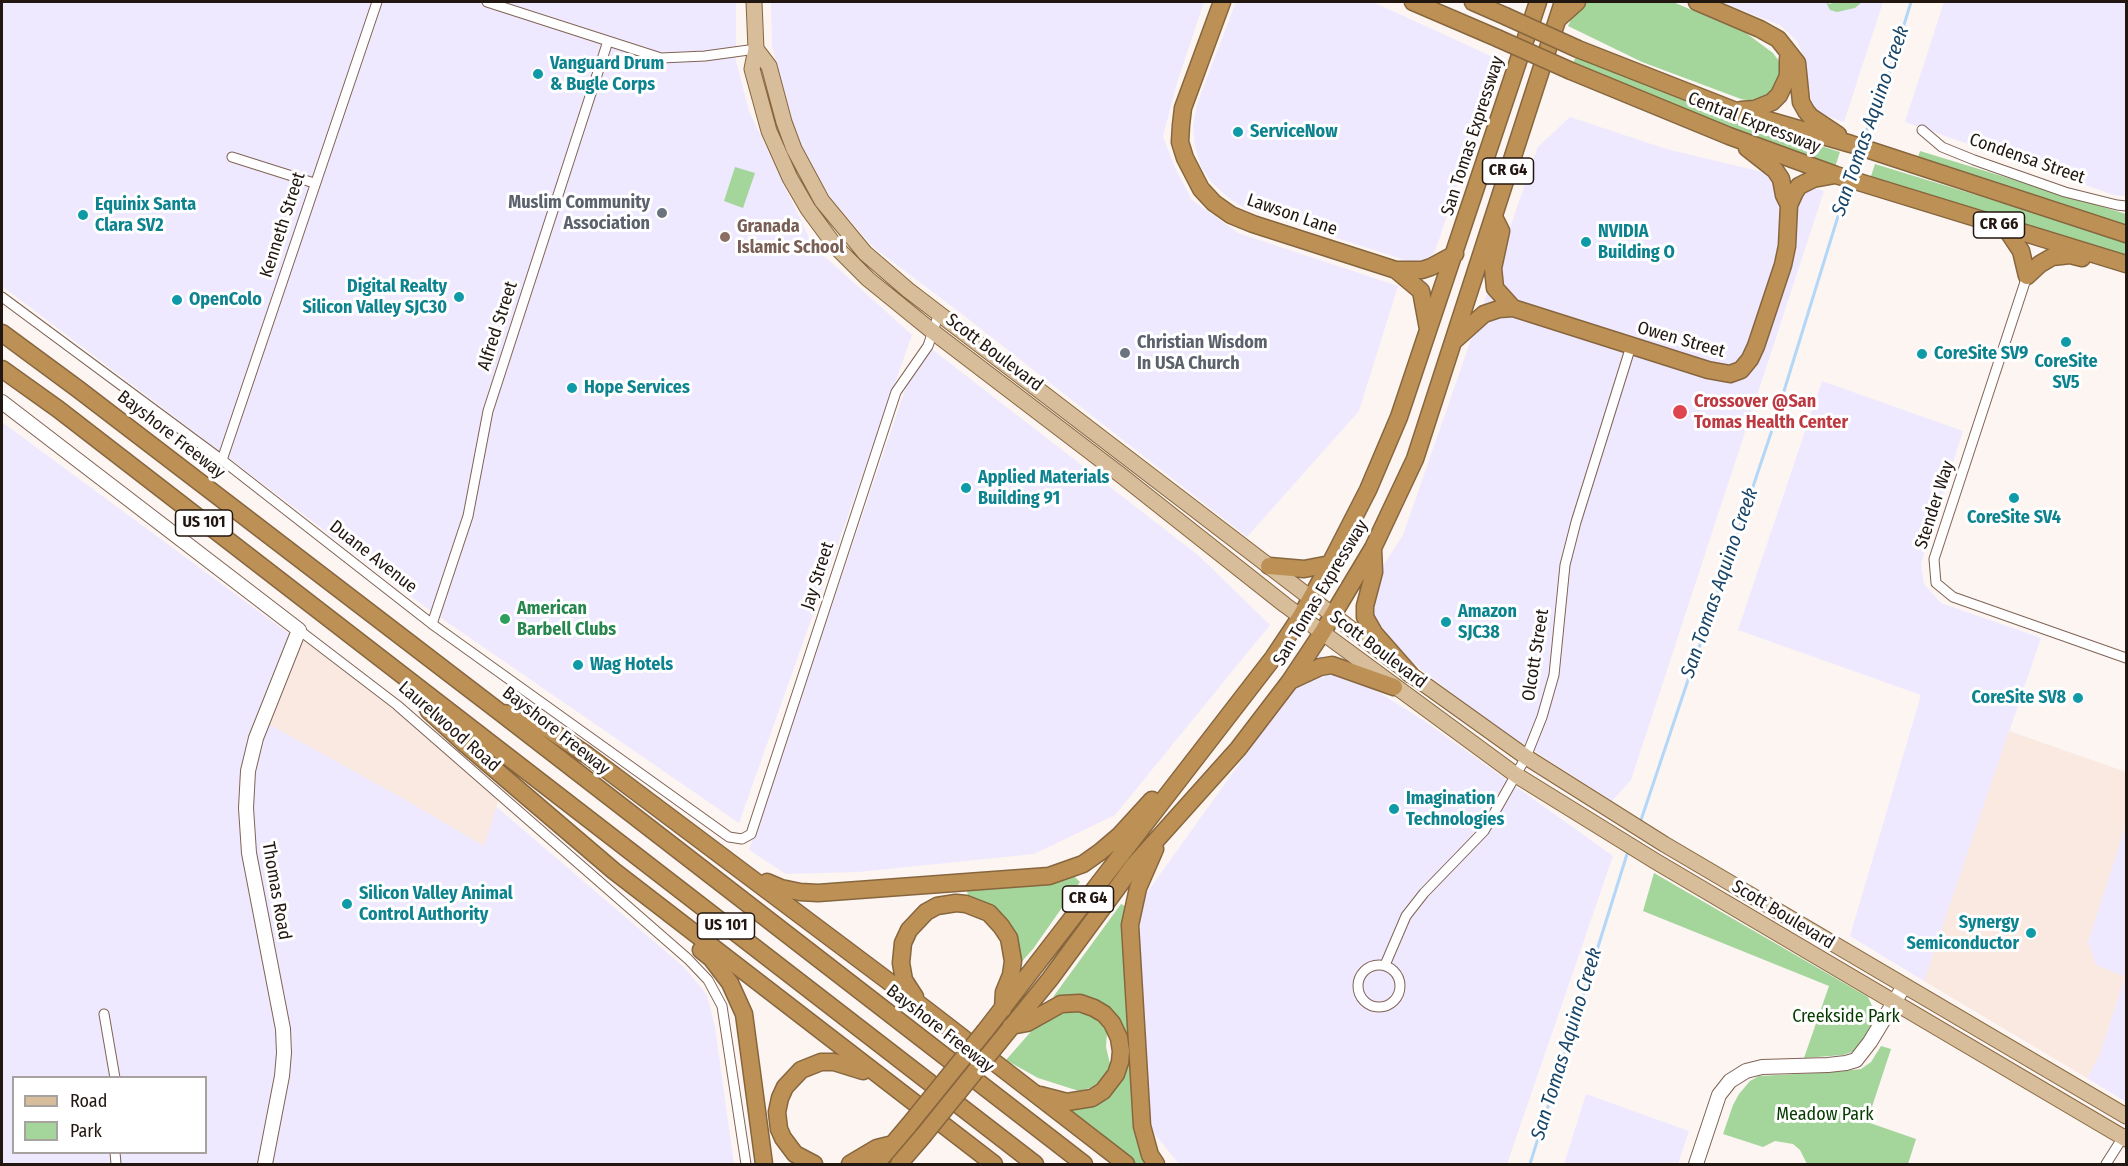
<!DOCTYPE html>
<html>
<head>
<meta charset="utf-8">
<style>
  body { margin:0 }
  #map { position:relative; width:2128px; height:1166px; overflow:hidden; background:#fcf5f2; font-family:"Fira Sans Condensed",sans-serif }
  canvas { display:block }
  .frame { position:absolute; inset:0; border:3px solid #221611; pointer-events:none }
  .legend { position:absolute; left:12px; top:1076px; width:195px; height:78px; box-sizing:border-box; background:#fff; border:2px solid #a7a2a0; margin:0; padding:8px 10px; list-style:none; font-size:18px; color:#221611 }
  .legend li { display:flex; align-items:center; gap:12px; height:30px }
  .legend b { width:30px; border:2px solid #a7a2a0 }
</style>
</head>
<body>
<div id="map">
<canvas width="2128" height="1166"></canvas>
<div class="frame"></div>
<ul class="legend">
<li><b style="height:8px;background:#d7bd9a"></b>Road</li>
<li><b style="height:16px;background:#a4d59b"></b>Park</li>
</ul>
</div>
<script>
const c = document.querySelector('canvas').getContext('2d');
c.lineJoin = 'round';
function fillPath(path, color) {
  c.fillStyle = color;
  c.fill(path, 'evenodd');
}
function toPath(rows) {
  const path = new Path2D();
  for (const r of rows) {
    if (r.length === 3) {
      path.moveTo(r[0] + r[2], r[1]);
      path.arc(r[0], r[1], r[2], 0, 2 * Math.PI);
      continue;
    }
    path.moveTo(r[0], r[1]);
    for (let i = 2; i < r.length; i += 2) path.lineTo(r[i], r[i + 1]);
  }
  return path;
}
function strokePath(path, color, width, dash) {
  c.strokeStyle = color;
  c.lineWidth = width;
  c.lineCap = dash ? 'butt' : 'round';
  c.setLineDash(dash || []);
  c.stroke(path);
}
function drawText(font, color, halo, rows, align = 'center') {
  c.font = font + ' "Fira Sans Condensed",sans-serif';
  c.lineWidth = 6;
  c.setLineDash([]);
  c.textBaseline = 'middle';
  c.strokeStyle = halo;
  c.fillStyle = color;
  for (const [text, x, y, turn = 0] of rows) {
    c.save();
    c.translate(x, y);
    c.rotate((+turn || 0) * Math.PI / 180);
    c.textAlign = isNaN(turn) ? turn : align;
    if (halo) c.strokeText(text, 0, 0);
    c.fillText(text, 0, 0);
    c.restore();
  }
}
const commercial = toPath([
  [2,2,736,2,736,61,749,111,813,246,912,335,739,823,428,609,2,286],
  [771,2,1204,2,1177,83,1163,136,1175,168,1192,200,1238,233,1398,286,1359,411,1247,537,962,314,873,247,830,197,798,142,772,46],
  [1236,2,1373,2,1504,62,1477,143,1460,177,1438,243,1434,253,1429,258,1422,262,1411,262,1245,208,1230,199,1212,183,1201,167,1195,146,1193,126,1197,104],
  [1721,2,1883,2,1844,122,1822,114,1814,108,1811,99,1805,60,1797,41,1780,25],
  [1944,2,2126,2,2126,196,2114,195,1905,122],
  [1570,117,1666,149,1771,174,1824,191,1631,780,1612,801,1489,722,1413,663,1359,602,1403,535,1538,147],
  [929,347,1198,555,1270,625,1115,815,1034,854,858,872,786,874,749,850,912,369],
  [1822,381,1963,431,1921,564,1924,584,1941,603,2041,638,1924,981,1850,936,1921,695,1738,630],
  [2,422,326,661,685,968,707,995,715,1027,734,1164,2,1164],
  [14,1078,206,1078,206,1152,14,1152],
  [1318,654,1423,720,1613,856,1507,1164,1179,1164,1149,1127,1133,912],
  [2126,824,2126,1102,2087,1078,2099,1056,2125,977,2096,965,2088,942],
  [1586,1094,1689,1131,1678,1164,1564,1164]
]);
const built = toPath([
  [299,630,500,795,484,846,397,795,263,721],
  [2009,731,2126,772,2126,824,2088,942,2096,965,2125,977,2099,1056,2087,1078,1924,981]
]);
const green = toPath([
  [1585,2,1673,2,1746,33,1773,53,1781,64,1781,81,1774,92,1762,100,1751,101,1741,99,1642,62,1568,26,1574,13],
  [1826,2,1829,4,1838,2,1862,2,1855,8,1837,12,1830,10],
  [1576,54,1652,87,1732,118,1840,152,1835,167,1788,151,1573,65],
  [1920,151,2126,214,2126,225,1917,160],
  [1875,164,2126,241,2126,258,1870,179],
  [735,167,755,173,743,208,724,201],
  [1654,873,1868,997,1874,1010,1871,1025,1858,1050,1843,1055,1804,1058,1829,986,1643,911],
  [1074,876,1080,882,1033,949,1017,967,1018,957,969,899,967,891,1033,885],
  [1121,904,1129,908,1133,1028,1125,1033,1085,996,1072,994,1053,997],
  [1072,1011,1090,1015,1102,1025,1107,1032,1106,1047,1110,1064,1107,1071,1098,1083,1090,1088,1079,1091,1038,1078,1006,1060,1035,1027,1058,1016,1057,1013],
  [1881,1046,1891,1049,1867,1122,1916,1139,1908,1164,1807,1164,1800,1150,1793,1144,1775,1141,1763,1147,1723,1134,1733,1105,1739,1094,1750,1081,1759,1076,1835,1072,1861,1069,1871,1062],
  [1127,1062,1132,1063,1153,1164,1134,1164,1107,1143,1100,1132,1088,1123,1078,1121,1065,1111,1090,1106]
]);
const stream = toPath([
  [1862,141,1888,77,1911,2],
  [1850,175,1858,153],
  [1640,823,1771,433,1848,184],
  [1530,1164,1628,851]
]);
const street = toPath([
  [487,2,661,58,705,56,756,49],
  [1922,130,1942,147,1974,160,2065,192,2117,205,2126,206],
  [232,157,314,183],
  [2027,276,1934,559,1936,583,1953,597,2126,658],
  [2,297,222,460,432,624,729,837,742,839,751,834,896,392,928,346,939,313],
  [222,460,377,2],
  [432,624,468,516,488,411,608,41],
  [299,630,397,705,688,959,708,980,722,1006,746,1164],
  [1379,986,21],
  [1385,965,1406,916,1424,893,1484,831,1526,757,1542,717,1554,675,1565,565,1576,522,1631,346],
  [104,1014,115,1078],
  [115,1152,116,1164],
  [2106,1164,2125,1134]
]);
const secondary = toPath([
  [2,402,299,630,256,738,248,771,246,808,249,853,283,1029,284,1053,282,1076,265,1164],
  [1696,1164,1719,1095,1730,1081,1746,1071,1762,1067,1828,1065,1846,1063,1856,1060,1870,1042,1904,986]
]);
const primary = toPath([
  [754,2,756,49,752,69,769,131,790,178,808,209,836,247,868,279,932,331,1122,476,1285,605,1516,775,1655,861,2126,1139],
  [756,49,769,66,784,122,794,149,822,201,865,253,908,290,1410,674,1526,757,1664,844,2126,1116]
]);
const highway = toPath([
  [1222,2,1183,108,1181,125,1180,142,1185,158,1201,189,1214,203,1231,215,1253,224,1396,270,1422,270,1431,267,1455,254],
  [1413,2,1497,38],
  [1473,2,1505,16],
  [1697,2,1760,29,1778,39,1797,63,1801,102,1806,111,1811,117,1838,135],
  [1558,19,1577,2],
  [1578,49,1736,111,1851,144,2126,234],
  [1571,71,1729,136,1836,175,2126,264],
  [1741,110,1755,109,1772,102,1779,95,1788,76,1788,58],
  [1747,148,1775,170,1781,179,1784,195,1789,205],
  [1495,219,1501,231,1493,268,1495,288,1513,308],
  [2005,227,2021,251,2027,276],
  [1396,270,1421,291,1428,329],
  [2027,276,2040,264,2052,257,2070,255,2082,258],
  [2,333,78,389,501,713,1084,1164],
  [1455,340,1484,314,1499,309,1513,308,1708,370,1730,374,1741,370,1750,359,1756,346,1783,265,1787,246,1789,205,1795,192,1799,186,1813,179,1835,175],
  [2,369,58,409,1035,1164],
  [1373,549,1374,572,1365,606,1365,617,1374,633,1410,674],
  [1269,566,1304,569,1330,564],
  [1290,681,1320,667,1332,665,1394,687],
  [423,699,429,711,464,743,614,871,994,1164],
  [502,713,530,717,587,755,928,1011,1126,1164],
  [1155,849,1138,888,1130,925,1142,1126,1150,1155,1156,1164],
  [767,882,781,888,800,892,818,893,1049,876,1083,864,1100,852,1120,835,1152,800],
  [701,950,711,958,730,983,744,1014,764,1164],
  [915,997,904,980,901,963,903,943,909,930,926,912,937,906,956,903,966,904,989,913,1001,926,1009,938,1013,961,1011,975,1004,992,1003,1009],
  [1011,1026,1027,1023,1061,1004,1080,1003,1094,1008,1104,1014,1112,1023,1119,1038,1121,1051,1120,1062,1116,1074,1103,1091,1092,1098,1067,1102,1040,1095],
  [985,1031,1273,658,1301,616,1330,564,1368,490,1399,417,1538,2],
  [999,1042,1050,979,1134,865,1238,749,1290,681,1322,633,1373,548,1415,459,1563,2],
  [814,1164,795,1154,783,1138,779,1129,777,1112,780,1098,785,1087,801,1070,821,1062,834,1062,863,1071],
  [850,1164,877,1148,893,1144],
  [876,1164,909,1125],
  [899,1164,923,1136]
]);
const highwayBridge = toPath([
  [1505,16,1578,49],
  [1497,38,1571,71],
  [909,1125,985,1031],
  [923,1136,999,1042]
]);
const markers = [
  [538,74,6,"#0f9aa8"],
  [1238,132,6,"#0f9aa8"],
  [662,213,6,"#6b7280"],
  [83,215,6,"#0f9aa8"],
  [725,237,6,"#8d6e63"],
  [1586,242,6,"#0f9aa8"],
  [459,297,6,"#0f9aa8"],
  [177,300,6,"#0f9aa8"],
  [2066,342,6,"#0f9aa8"],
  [1125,353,6,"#6b7280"],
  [1922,354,6,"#0f9aa8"],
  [572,388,6,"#0f9aa8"],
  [1680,412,8,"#e0444e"],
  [966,488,6,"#0f9aa8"],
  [2014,498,6,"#0f9aa8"],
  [505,619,6,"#2e9e5b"],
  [1446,622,6,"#0f9aa8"],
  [578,665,6,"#0f9aa8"],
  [2078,698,6,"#0f9aa8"],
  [1394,809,6,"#0f9aa8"],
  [347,904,6,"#0f9aa8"],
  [2031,933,6,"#0f9aa8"]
];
const shields = [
  [1508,171,51],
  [1999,225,51],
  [204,523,57],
  [1088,899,51],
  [726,926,57]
];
const shieldNames = [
  ["CR G4",1508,171],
  ["CR G6",1999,225],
  ["US 101",204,523],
  ["CR G4",1088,899],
  ["US 101",726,926]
];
const cultureNames = [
  ["Vanguard Drum",550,64],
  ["& Bugle Corps",550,85],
  ["ServiceNow",1250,132],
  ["Equinix Santa",95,205],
  ["Clara SV2",95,226],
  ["NVIDIA",1598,232],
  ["Building O",1598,253],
  ["Digital Realty",447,287,"right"],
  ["Silicon Valley SJC30",447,308,"right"],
  ["OpenColo",189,300],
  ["CoreSite SV9",1934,354],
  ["CoreSite",2066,362,"center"],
  ["SV5",2066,383,"center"],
  ["Hope Services",584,388],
  ["Applied Materials",978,478],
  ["Building 91",978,499],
  ["CoreSite SV4",2014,518,"center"],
  ["Amazon",1458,612],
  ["SJC38",1458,633],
  ["Wag Hotels",590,665],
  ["CoreSite SV8",2066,698,"right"],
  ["Imagination",1406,799],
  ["Technologies",1406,820],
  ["Silicon Valley Animal",359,894],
  ["Control Authority",359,915],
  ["Synergy",2019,923,"right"],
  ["Semiconductor",2019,944,"right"]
];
const streetNames = [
  ["Central Expressway",1754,123,21],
  ["San Tomas Expressway",1473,136,-72],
  ["Condensa Street",2027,159,19],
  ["Lawson Lane",1292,215,19],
  ["Kenneth Street",283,225,-72],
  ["Alfred Street",498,326,-72],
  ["Owen Street",1681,340,16],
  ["Scott Boulevard",994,353,37],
  ["Bayshore Freeway",171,435,38],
  ["Stender Way",1935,505,-72],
  ["Duane Avenue",373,557,38],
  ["Jay Street",818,576,-72],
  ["San Tomas Expressway",1321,593,-59],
  ["Scott Boulevard",1378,650,37],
  ["Olcott Street",1536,655,-81],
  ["Laurelwood Road",449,727,41],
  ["Bayshore Freeway",556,731,38],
  ["Thomas Road",276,891,80],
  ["Scott Boulevard",1783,915,31],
  ["Bayshore Freeway",940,1029,38]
];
const worshipNames = [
  ["Muslim Community",650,203],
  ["Association",650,224],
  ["Christian Wisdom",1137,343,"left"],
  ["In USA Church",1137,364,"left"]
];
const educationNames = [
  ["Granada",737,227],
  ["Islamic School",737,248]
];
const healthNames = [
  ["Crossover @San",1694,402],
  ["Tomas Health Center",1694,423]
];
const leisureNames = [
  ["American",517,609],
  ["Barbell Clubs",517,630]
];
const parkNames = [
  ["Creekside Park",1846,1017],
  ["Meadow Park",1825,1115]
];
const waterNames = [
  ["San Tomas Aquino Creek",1871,121,-71],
  ["San Tomas Aquino Creek",1720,583,-71],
  ["San Tomas Aquino Creek",1567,1044,-73]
];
fillPath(commercial, '#eee9ff');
fillPath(built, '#f9e9e1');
fillPath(green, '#a4d59b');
strokePath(stream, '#b3d7f8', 3);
strokePath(street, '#806355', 11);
strokePath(secondary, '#806355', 16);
strokePath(primary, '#87663e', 17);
strokePath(highway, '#87663e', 19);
strokePath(street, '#fff', 9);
strokePath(secondary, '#fff', 14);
strokePath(primary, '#d7bd9a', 15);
strokePath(highway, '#bd9156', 16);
strokePath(highwayBridge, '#87663e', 19, []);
strokePath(highwayBridge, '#bd9156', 16);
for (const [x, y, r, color] of markers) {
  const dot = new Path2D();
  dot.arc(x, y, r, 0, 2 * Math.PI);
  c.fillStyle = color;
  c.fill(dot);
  strokePath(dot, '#fff', 2);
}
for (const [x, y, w] of shields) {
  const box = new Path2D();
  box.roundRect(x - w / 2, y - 13, w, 26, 4.5);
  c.fillStyle = '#fff';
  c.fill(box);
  strokePath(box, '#221611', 1.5);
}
drawText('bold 16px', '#221611', null, shieldNames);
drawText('bold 18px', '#0d838f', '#fff', cultureNames, 'left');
drawText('18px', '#221611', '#fff', streetNames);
drawText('bold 18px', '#5b616d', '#fff', worshipNames, 'right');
drawText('bold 18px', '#785e54', '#fff', educationNames, 'left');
drawText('bold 18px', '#be3a42', '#fff', healthNames, 'left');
drawText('bold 18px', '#27864d', '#fff', leisureNames, 'left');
drawText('18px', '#063b00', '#fff', parkNames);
drawText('italic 20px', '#194568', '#fff', waterNames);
</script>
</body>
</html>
